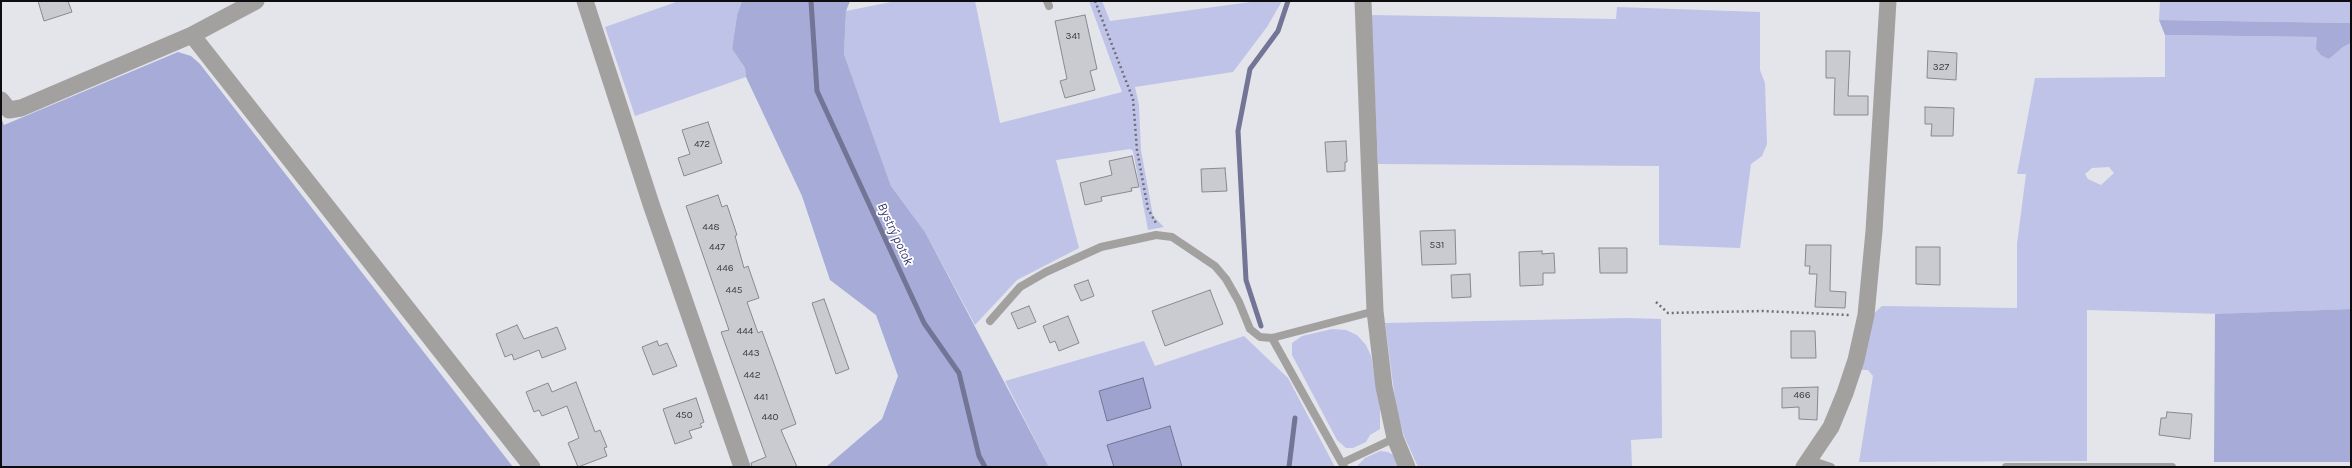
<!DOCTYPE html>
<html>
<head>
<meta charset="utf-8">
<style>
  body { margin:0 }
  #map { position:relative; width:2352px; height:468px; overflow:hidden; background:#e4e5ea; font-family:Karla,sans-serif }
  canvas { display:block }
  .frame { position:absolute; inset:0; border:2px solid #0d0d0f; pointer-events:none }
</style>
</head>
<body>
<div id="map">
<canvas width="2352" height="468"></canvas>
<div class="frame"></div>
</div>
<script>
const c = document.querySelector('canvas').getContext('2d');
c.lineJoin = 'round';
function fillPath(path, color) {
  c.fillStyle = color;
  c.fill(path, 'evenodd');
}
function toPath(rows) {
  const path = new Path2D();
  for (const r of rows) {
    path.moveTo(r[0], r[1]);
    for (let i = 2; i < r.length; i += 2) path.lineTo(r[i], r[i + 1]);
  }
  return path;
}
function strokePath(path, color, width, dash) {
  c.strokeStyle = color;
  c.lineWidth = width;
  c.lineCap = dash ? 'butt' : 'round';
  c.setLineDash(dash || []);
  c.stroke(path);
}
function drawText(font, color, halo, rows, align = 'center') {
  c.font = font + ' Karla,sans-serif';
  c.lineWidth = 3.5;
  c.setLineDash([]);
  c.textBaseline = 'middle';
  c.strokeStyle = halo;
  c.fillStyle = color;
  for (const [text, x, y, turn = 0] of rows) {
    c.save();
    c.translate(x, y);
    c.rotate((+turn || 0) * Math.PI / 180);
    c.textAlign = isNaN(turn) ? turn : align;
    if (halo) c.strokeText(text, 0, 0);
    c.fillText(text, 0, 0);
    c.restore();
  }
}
const green = toPath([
  [679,1,742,1,737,15,732,49,745,68,746,77,635,116,605,27],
  [896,1,975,1,1000,123,1122,92,1089,1,1102,1,1110,21,1258,1,1282,1,1267,27,1233,72,1135,87,1139,105,1141,150,1153,216,1164,227,1148,230,1133,151,1130,149,1056,160,1079,248,1017,280,975,325,925,232,891,186,844,54,846,11],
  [2160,1,2351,1,2351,23,2159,20],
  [1617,7,1760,12,1760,70,1765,83,1767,144,1762,156,1751,164,1740,248,1659,245,1659,166,1378,164,1371,15,1616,19],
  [2165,35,2317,37,2329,59,2343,47,2351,43,2351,309,2221,314,2087,310,2087,461,1859,462,1873,376,1868,370,1860,370,1873,314,1882,306,2017,308,2017,244,2026,174,2017,174,2035,78,2165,77],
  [2109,167,2114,173,2101,185,2088,179,2085,174,2092,168],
  [1627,318,1661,319,1662,438,1631,440,1632,467,1418,467,1404,436,1396,407,1385,323],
  [1332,329,1346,330,1357,335,1366,345,1371,356,1380,408,1380,429,1370,435,1366,442,1353,448,1346,448,1337,440,1292,355,1292,343,1302,336],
  [1244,336,1288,378,1335,467,1049,467,1005,381,1144,341,1155,366],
  [1380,451,1388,452,1393,455,1400,467,1356,467,1365,458]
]);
const forest = toPath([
  [742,1,850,1,846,11,844,54,891,186,925,232,1049,467,826,467,882,419,898,376,876,315,830,280,802,196,746,77,745,68,732,49,737,15],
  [2159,20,2351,23,2351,43,2343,47,2329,59,2321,55,2316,49,2317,37,2165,35],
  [178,52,191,56,200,64,513,467,1,467,1,118,4,125],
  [2351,309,2351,462,2214,462,2215,314]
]);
const water = toPath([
  [1143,378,1151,408,1107,421,1099,391,1143,378],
  [1170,426,1182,467,1114,467,1107,445,1170,426]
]);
const stream = toPath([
  [811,1,817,91,924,323,959,373,979,456,985,467],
  [1261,326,1246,280,1238,131,1250,69,1278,31,1288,1],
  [1289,467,1295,418]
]);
const building = toPath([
  [38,1,68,1,72,12,44,21,38,1],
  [1085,15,1097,69,1090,71,1095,90,1065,98,1060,81,1067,79,1055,21,1085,15],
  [1826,51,1850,51,1848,96,1868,96,1868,115,1834,115,1835,78,1826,78,1826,51],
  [1928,51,1957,53,1956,80,1927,78,1928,51],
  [1925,107,1954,108,1953,136,1931,136,1932,124,1925,124,1925,107],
  [708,122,722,163,684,176,678,158,690,154,682,130,708,122],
  [1346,141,1347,162,1345,162,1345,171,1327,172,1325,142,1346,141],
  [1132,156,1139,187,1131,188,1132,191,1101,197,1102,201,1085,205,1080,183,1112,175,1109,161,1132,156],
  [1225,168,1227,191,1202,192,1201,169,1225,168],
  [718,195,722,207,727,205,737,235,735,236,744,268,748,266,759,298,747,302,758,333,762,331,796,424,781,430,797,467,752,467,751,463,766,457,721,332,729,330,686,206,718,195],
  [1455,230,1456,264,1422,265,1420,231,1455,230],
  [1806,245,1831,245,1830,291,1846,292,1845,308,1815,307,1817,274,1809,274,1810,266,1805,266,1806,245],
  [1916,247,1940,247,1940,285,1916,284,1916,247],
  [1599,248,1627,248,1627,273,1600,273,1599,248],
  [1542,251,1542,254,1554,253,1555,273,1543,273,1543,285,1520,286,1519,252,1542,251],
  [1470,274,1471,297,1452,298,1451,275,1470,274],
  [1088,280,1094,296,1081,301,1074,285,1088,280],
  [1210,290,1223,324,1165,346,1152,311,1210,290],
  [824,299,849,369,836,374,812,303,824,299],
  [1029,306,1036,322,1018,329,1011,313,1029,306],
  [1068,316,1079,343,1059,351,1055,341,1050,343,1043,326,1068,316],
  [517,325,524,339,557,327,566,349,542,358,539,350,514,360,512,354,505,357,496,334,517,325],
  [1791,331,1815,331,1816,358,1791,358,1791,331],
  [657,341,659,346,667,343,677,366,653,375,642,347,657,341],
  [576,382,595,432,600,430,607,447,604,448,607,456,578,467,568,443,579,438,567,406,542,416,539,410,534,412,526,392,548,383,552,392,576,382],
  [1818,387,1817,420,1799,419,1799,407,1782,408,1782,388,1818,387],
  [696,398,704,422,700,424,702,427,689,431,692,438,675,444,663,409,696,398],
  [2167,412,2192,414,2190,439,2159,435,2161,418,2166,418,2167,412]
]);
const path = toPath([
  [1095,1,1133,99,1137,150,1148,209,1156,223],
  [1656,302,1668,313,1763,311,1849,315]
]);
const lane = toPath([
  [1047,1,1049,6],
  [990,321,1020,287,1046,272,1101,247,1156,235,1172,237,1215,266,1226,279,1239,302,1250,329,1260,337,1272,338,1375,311],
  [1272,338,1344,467],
  [1810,460,1831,467],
  [1342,463,1395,438],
  [2006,467,2172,467]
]);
const street = toPath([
  [585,1,652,207,742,467],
  [1363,1,1375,311,1384,387,1395,438,1407,467],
  [192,35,256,1],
  [1,100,9,110,21,108,192,35,532,467],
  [1804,467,1831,427,1845,393,1856,360,1866,315,1874,231,1888,1]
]);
const numberNames = [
  ["341",1073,36],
  ["327",1941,67],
  ["472",702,144],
  ["448",711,227],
  ["531",1437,245],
  ["447",717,247],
  ["446",725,268],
  ["445",734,290],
  ["444",745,331],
  ["443",751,353],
  ["442",752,375],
  ["466",1802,395],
  ["441",761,397],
  ["450",684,415],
  ["440",770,417]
];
const waterNames = [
  ["Bystrý potok",895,234,65]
];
fillPath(green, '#bfc3e8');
fillPath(forest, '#a6abd8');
fillPath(water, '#9ea2cf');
strokePath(water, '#727595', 1);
strokePath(stream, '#727595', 5);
fillPath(building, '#cacbd1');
strokePath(building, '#88898e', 1);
strokePath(path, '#6f6f73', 2.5, [2, 3]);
strokePath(lane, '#a3a1a0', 8);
strokePath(street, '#a3a1a0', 17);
drawText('10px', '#3c3c40', null, numberNames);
drawText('italic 13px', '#3b3b75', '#fff', waterNames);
</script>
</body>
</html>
